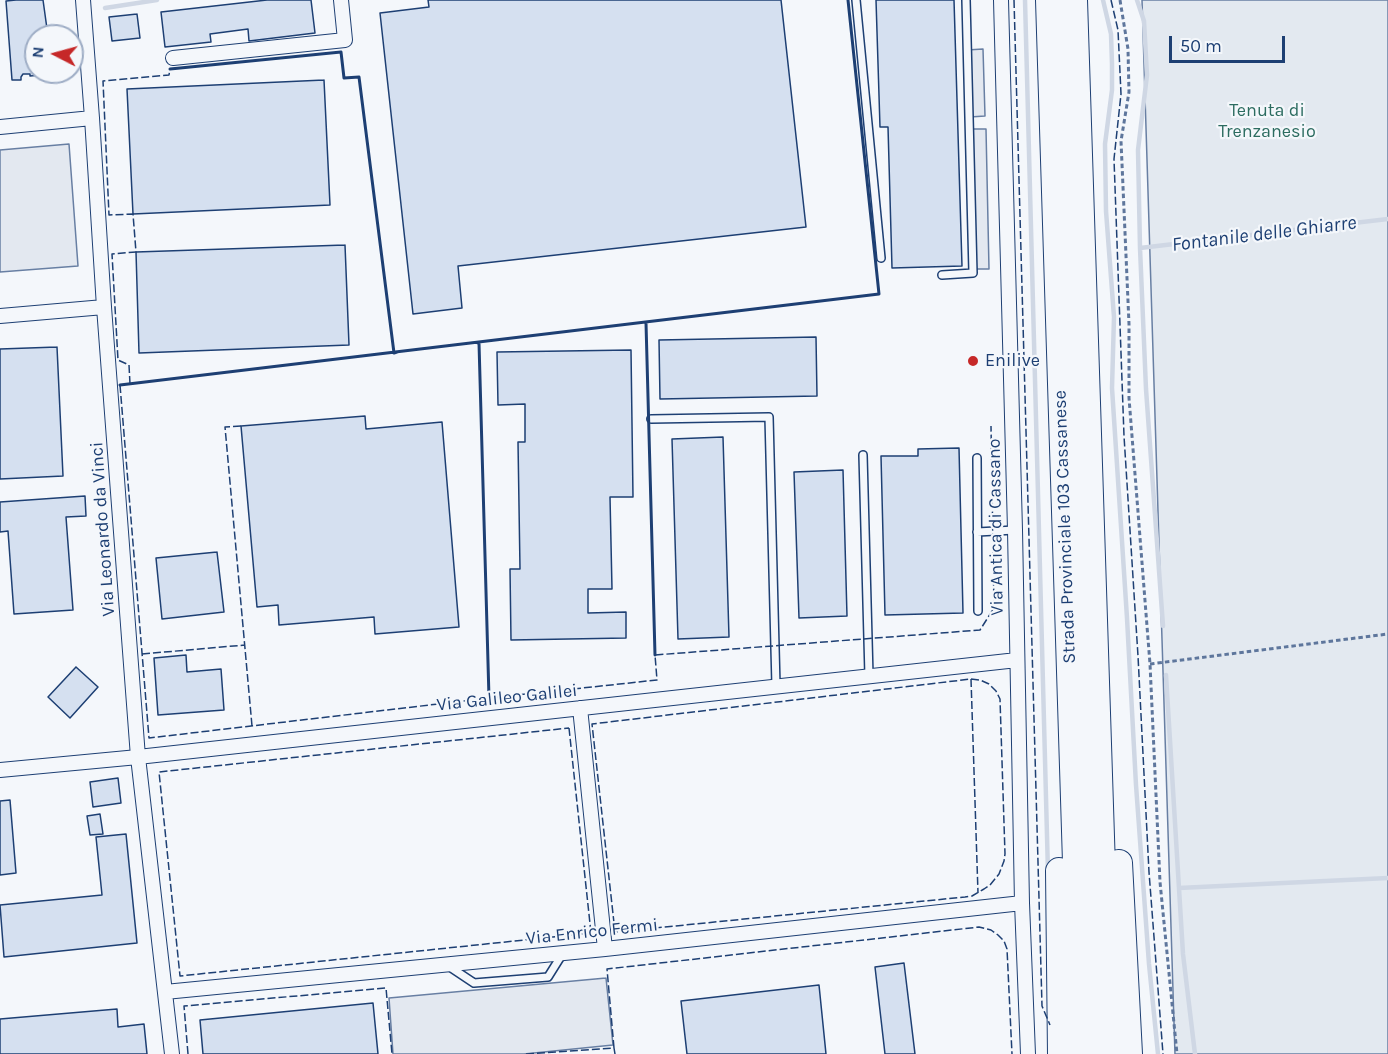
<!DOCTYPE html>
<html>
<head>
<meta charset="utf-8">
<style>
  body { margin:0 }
  #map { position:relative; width:1388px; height:1054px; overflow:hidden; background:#f4f7fb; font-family:Karla,sans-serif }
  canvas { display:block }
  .north { position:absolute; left:24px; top:24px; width:60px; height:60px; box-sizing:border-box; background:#f4f7fb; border:2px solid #9eadc5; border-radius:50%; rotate:276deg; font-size:16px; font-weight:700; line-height:24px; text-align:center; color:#1d3f73 }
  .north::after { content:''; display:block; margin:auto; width:21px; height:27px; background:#c62828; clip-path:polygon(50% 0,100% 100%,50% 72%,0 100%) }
  .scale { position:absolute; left:1169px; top:36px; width:116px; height:27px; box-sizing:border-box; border:3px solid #1d3f73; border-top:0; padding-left:8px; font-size:18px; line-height:21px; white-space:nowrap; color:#1d3f73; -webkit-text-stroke:4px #f4f7fb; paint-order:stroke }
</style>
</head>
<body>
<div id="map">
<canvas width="1388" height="1054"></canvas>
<div class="north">N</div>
<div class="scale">50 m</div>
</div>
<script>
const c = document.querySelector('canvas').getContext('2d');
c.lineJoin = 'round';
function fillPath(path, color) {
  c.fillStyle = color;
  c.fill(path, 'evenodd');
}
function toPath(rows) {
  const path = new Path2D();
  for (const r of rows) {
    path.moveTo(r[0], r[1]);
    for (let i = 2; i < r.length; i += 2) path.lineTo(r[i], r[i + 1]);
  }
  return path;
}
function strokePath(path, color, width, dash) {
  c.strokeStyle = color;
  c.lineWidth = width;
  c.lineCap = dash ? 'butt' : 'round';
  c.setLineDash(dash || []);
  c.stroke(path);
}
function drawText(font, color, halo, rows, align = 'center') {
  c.font = font + ' Karla,sans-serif';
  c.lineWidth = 4.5;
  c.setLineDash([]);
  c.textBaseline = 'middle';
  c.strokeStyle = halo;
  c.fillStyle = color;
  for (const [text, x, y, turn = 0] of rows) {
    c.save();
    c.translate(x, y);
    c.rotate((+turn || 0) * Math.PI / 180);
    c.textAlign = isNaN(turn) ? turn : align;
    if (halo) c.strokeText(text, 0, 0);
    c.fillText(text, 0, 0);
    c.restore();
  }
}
const green = toPath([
  [1142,0,1388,0,1388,1054,1175,1054,1142,0]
]);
const parking = toPath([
  [983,49,985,116,970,117,967,50,983,49],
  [970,129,986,129,989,269,973,269,970,129],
  [69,144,78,266,0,272,0,150,69,144],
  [606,978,613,1045,524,1054,393,1054,389,998,606,978]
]);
const stream = toPath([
  [1025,0,1048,873],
  [1103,0,1111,34,1112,64,1112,90,1105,144,1106,211,1114,317,1112,388,1127,618,1136,785,1149,964,1158,1054],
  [1137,0,1144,21,1147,75,1138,150,1140,248,1146,389,1163,626],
  [105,8,157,0],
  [1140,248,1388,219],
  [1166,675,1183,954,1195,1054],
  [1179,888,1388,878]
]);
const building = toPath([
  [16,0,43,0,48,36,36,36,36,72,50,72,49,76,47,77,41,75,30,76,30,74,23,74,21,77,21,80,12,80,6,1,16,0],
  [267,0,311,0,315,33,249,41,248,29,210,34,211,42,165,47,161,12,267,0],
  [428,0,781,0,806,227,458,266,462,308,413,314,380,13,429,7,428,0],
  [876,0,954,0,962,266,892,268,888,127,880,127,876,0],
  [137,14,140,38,112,41,109,17,137,14],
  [324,80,330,205,133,214,127,89,324,80],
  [345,245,349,345,139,353,136,252,345,245],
  [816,337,817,396,660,399,659,340,816,337],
  [57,347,63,476,0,479,0,349,57,347],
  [631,350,633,497,610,497,612,589,588,589,588,613,626,612,626,638,511,640,510,569,520,569,518,442,525,442,525,404,498,405,497,352,631,350],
  [365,416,366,429,442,422,459,627,375,634,374,617,279,625,278,605,257,607,241,426,365,416],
  [723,437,729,637,678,639,672,439,723,437],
  [959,448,963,613,885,615,881,456,918,456,918,449,959,448],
  [843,470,847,616,799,618,794,472,843,470],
  [85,496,86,516,66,517,73,610,14,614,8,531,0,532,0,502,85,496],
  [217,552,224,612,162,619,156,558,217,552],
  [186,655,187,672,221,669,224,710,158,715,154,658,186,655],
  [76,667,98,687,70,718,48,697,76,667],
  [118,778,121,803,93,807,90,782,118,778],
  [10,800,16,873,0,875,0,801,10,800],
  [100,814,103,834,90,835,87,816,100,814],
  [126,834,137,943,4,957,0,905,102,895,96,837,126,834],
  [904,963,915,1054,885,1054,875,967,904,963],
  [819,985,826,1054,687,1054,681,1001,819,985],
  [373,1003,378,1054,203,1054,200,1020,373,1003],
  [117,1009,118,1027,144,1024,147,1054,0,1054,0,1019,117,1009]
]);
const path = toPath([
  [1120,0,1128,49,1129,92,1121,141,1129,324,1129,398,1150,664,1160,882,1177,1054],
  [1150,664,1388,634]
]);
const lane = toPath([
  [856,0,881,258],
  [942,275,973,273,966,0],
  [651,419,769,417,776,686],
  [863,455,869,676],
  [977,458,978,611],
  [977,532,1015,530],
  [447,965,474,983,548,977,563,953]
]);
const street = toPath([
  [83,0,92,118,104,307,138,757,172,1054],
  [1001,0,1015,530,1022,903,1028,1054],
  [173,58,345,40,341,0],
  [0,127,92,118],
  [0,316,104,307],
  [580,708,605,949],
  [0,770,138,757,1017,660],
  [165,992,605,949,1022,903]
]);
const highway = toPath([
  [1049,0,1082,1054],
  [1074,0,1108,1054],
  [1119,863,1129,1054],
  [1059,871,1061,1054]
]);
const fence = toPath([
  [1014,0,1042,1006,1050,1025],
  [1111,0,1118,30,1121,94,1114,159,1124,436,1138,656,1149,872,1163,1054],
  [130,384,129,365,118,360,112,254,136,252,133,214,109,215,103,81,169,75,170,69],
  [120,385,149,738,489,698,657,680,655,655,980,630,994,608,991,426],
  [241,426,225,427,252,726],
  [142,654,245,645],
  [971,679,980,680,989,684,996,691,1000,699,1005,854,1004,861,999,874,990,885,984,889,972,896,965,897,615,932,592,724,971,679],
  [971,679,978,893],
  [569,728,591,933,180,976,159,772,569,728],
  [614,1048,607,969,979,927,991,930,998,935,1004,941,1007,949,1012,1054],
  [188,1054,184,1006,386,988,392,1054],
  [526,1054,614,1048,615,1054]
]);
const wall = toPath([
  [170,69,341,52,344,78,359,77,394,353,397,352],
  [646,323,655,655],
  [478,343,479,343,489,698],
  [120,385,879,294,848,0]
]);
const markers = [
  [973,361,6,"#c62828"]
];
const parkNames = [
  ["Tenuta di",1267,111],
  ["Trenzanesio",1267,132]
];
const poiNames = [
  ["Enilive",985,361]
];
const streetNames = [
  ["Via Antica di Cassano",996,527,-91],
  ["Strada Provinciale 103 Cassanese",1065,527,-92],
  ["Via Leonardo da Vinci",103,529,-94],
  ["Via Galileo Galilei",507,698,-6],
  ["Via Enrico Fermi",592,932,-6]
];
const waterNames = [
  ["Fontanile delle Ghiarre",1264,234,-7]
];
fillPath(green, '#e3e9f0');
strokePath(green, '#687fa3', 1.5);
fillPath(parking, '#e3e8f0');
strokePath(parking, '#687fa3', 1.5);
strokePath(stream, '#cfd7e4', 4.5);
fillPath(building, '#d5e0f0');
strokePath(building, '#1d3f73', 1.5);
strokePath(lane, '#1d3f73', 10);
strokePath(street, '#1d3f73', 16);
strokePath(highway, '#1d3f73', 28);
strokePath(path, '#5e769c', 3, [4.5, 3]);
strokePath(lane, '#f4f7fb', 7);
strokePath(street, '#f4f7fb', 14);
strokePath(highway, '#f4f7fb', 26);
strokePath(fence, '#1d3f73', 1.5, [8, 3]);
strokePath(wall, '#1d3f73', 3);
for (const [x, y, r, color] of markers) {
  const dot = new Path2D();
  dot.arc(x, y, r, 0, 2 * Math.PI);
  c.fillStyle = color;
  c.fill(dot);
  strokePath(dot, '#f4f7fb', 2);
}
drawText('18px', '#2c6c60', '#f4f7fb', parkNames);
drawText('18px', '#1d3f73', '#f4f7fb', poiNames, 'left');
drawText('18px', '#1d3f73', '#f4f7fb', streetNames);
drawText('italic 20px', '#1d3f73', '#f4f7fb', waterNames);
</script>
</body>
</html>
